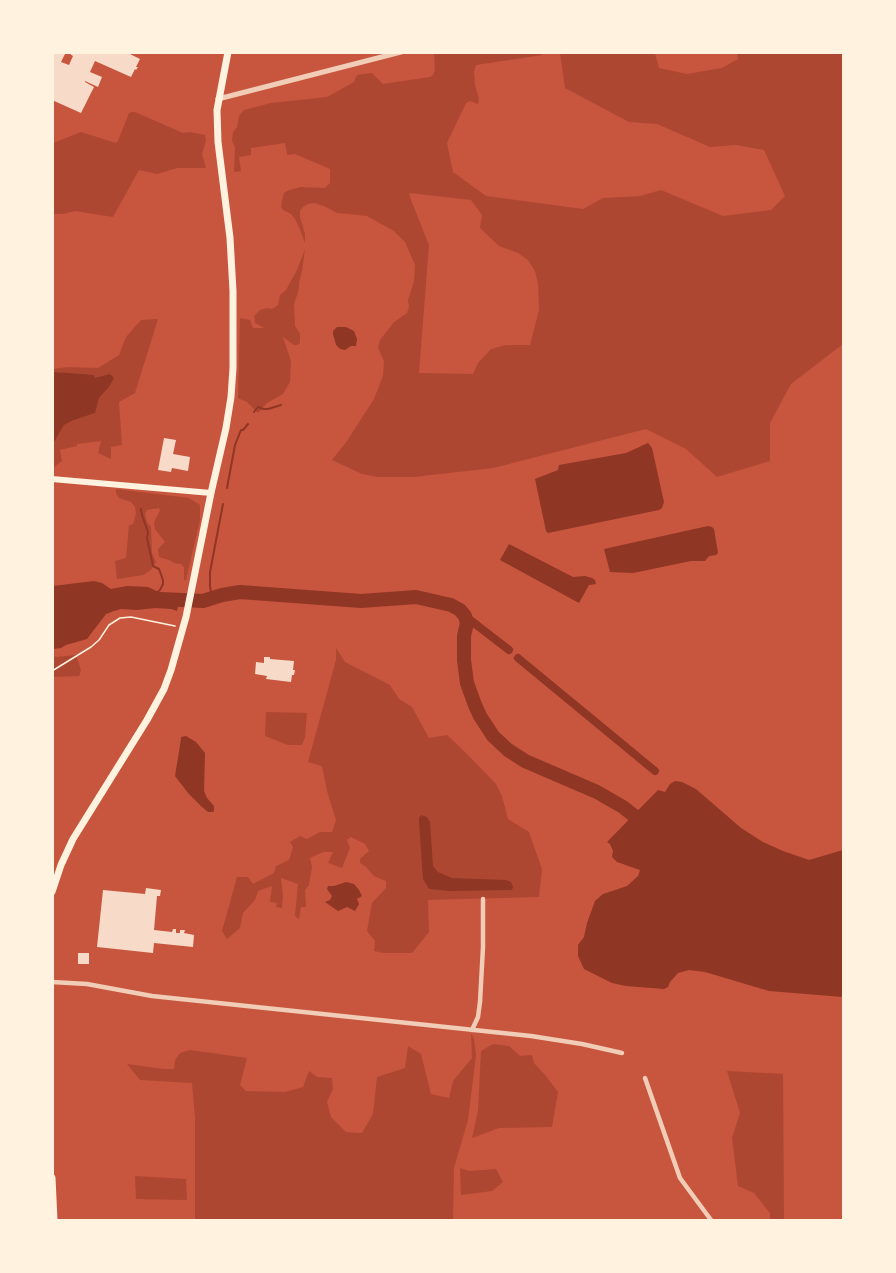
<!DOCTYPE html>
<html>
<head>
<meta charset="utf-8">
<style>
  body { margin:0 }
  #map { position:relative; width:896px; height:1273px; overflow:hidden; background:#c8553d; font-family:Signika,sans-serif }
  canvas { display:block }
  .frame { position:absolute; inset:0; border:54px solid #fff3e0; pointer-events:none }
</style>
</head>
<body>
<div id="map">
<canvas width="896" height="1273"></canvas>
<div class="frame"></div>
</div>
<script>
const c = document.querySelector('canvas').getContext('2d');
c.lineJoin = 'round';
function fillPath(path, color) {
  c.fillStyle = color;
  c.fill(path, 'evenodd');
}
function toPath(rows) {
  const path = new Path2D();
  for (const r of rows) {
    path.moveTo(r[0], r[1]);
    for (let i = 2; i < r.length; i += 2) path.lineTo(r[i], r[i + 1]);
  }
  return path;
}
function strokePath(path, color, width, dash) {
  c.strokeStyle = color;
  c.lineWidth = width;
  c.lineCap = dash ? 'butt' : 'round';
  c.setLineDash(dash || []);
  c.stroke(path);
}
const green = toPath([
  [434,53,541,53,542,55,476,65,474,71,475,85,479,99,478,104,470,101,466,103,447,143,453,172,486,196,583,209,603,198,640,196,661,190,723,216,771,210,785,196,764,150,736,145,710,147,657,124,629,122,565,88,560,53,655,53,659,68,687,74,722,68,738,59,737,53,843,53,843,344,791,384,770,423,770,461,717,477,686,449,646,429,493,468,414,477,378,477,362,474,332,460,347,441,374,399,383,376,384,361,378,348,380,340,394,322,407,313,409,307,408,300,414,281,415,265,405,242,394,231,367,216,337,213,324,206,314,203,308,204,303,207,300,211,300,217,305,234,305,243,299,227,295,219,291,214,283,210,281,207,282,200,284,193,289,190,301,187,325,188,330,183,330,169,295,154,287,155,285,143,251,148,251,155,239,157,241,171,234,172,235,147,232,141,233,132,237,127,239,116,244,110,271,103,327,97,354,82,357,75,372,73,383,84,430,77,433,75,435,70],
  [409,193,471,200,482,215,480,228,499,246,518,253,528,260,535,271,538,284,539,310,530,345,506,345,491,349,478,363,473,374,419,373,429,245,411,200],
  [132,112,135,112,183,133,190,132,205,135,206,140,202,154,206,168,177,168,157,174,139,170,113,217,81,212,75,211,63,214,53,214,53,143,81,132,116,143,118,141,129,113],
  [305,249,302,271,299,283,299,289,294,304,295,326,300,334,300,343,297,345,294,345,283,337,291,361,290,382,283,394,267,403,258,413,247,402,238,398,240,318,250,320,253,328,264,328,255,323,254,316,260,310,267,308,272,309,278,305,280,295,286,290,297,270],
  [158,319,135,393,119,402,122,445,111,447,111,459,98,453,101,441,77,444,77,446,60,450,62,461,53,468,53,444,64,425,74,420,99,398,109,387,95,378,56,372,53,373,53,369,68,367,98,368,119,355,126,337,141,320],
  [116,489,189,498,200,505,200,520,186,580,184,580,184,567,181,564,174,563,169,560,159,557,158,549,165,542,155,529,154,522,160,511,159,508,147,510,145,514,147,522,151,527,152,553,156,562,151,570,143,575,117,579,115,561,126,558,129,525,133,524,136,514,135,507,131,502,119,498,116,493],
  [336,648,345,662,390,685,399,699,412,707,429,738,447,735,464,751,496,784,502,796,508,819,529,832,542,869,539,897,428,900,429,932,412,953,384,953,374,951,375,941,367,931,372,903,386,888,386,881,374,876,366,867,360,863,360,859,369,851,365,844,351,837,347,840,350,848,342,868,328,863,333,852,323,852,310,858,312,867,309,885,305,890,306,907,301,907,299,919,295,916,298,884,281,878,283,896,282,908,276,907,277,903,270,902,272,886,258,891,255,900,243,913,240,928,227,939,222,931,237,877,248,877,253,884,274,873,276,866,289,860,293,847,290,842,300,836,307,839,320,832,332,832,336,820,327,791,322,766,308,762,336,660],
  [76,655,81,670,79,676,55,677,53,674,53,656,56,657],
  [266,712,307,713,305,737,302,745,288,745,265,736],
  [471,1033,474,1039,476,1055,468,1120,454,1168,453,1220,195,1220,195,1118,192,1083,140,1080,127,1064,163,1069,174,1069,175,1060,180,1053,190,1050,247,1058,240,1085,246,1091,285,1092,303,1087,309,1071,317,1077,332,1078,333,1089,327,1102,331,1117,346,1132,362,1133,373,1114,377,1077,405,1068,408,1046,421,1054,431,1094,449,1098,453,1081,472,1058],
  [493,1044,509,1046,520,1056,532,1055,534,1063,546,1076,558,1092,552,1127,499,1128,472,1138,478,1111,481,1051],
  [727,1071,783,1074,784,1220,770,1220,770,1213,754,1193,738,1186,732,1138,740,1113],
  [460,1168,469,1171,496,1169,503,1182,492,1191,461,1195],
  [135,1176,186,1179,187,1200,136,1199]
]);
const water = toPath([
  [337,327,346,327,354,331,357,339,356,346,351,346,345,350,340,349,336,345,333,334,333,331],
  [55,372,94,375,95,378,110,374,114,378,109,387,99,398,95,413,74,420,64,425,53,444,52,373],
  [648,443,652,448,664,502,662,508,659,510,548,533,546,531,535,479,558,470,559,465,626,453],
  [708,526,712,527,714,529,718,553,716,555,709,556,705,561,691,561,633,573,610,572,604,549],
  [509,544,573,577,585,576,592,578,595,580,596,584,589,585,579,603,500,560],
  [94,581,102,583,111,589,127,586,148,587,167,596,174,596,181,593,177,611,171,609,155,608,137,610,121,609,114,611,106,614,87,639,66,645,61,648,53,649,53,586],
  [186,736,196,742,205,753,204,791,207,798,214,806,214,811,213,812,208,812,202,807,188,793,175,776,181,739,181,737],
  [675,781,682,782,696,789,741,828,763,842,783,851,809,860,843,850,843,997,769,991,705,972,689,970,678,973,670,982,668,987,664,989,626,986,612,983,584,969,578,956,578,945,584,937,587,923,595,901,603,894,627,886,638,876,640,870,617,862,612,857,613,851,610,844,607,842,658,790,665,792,670,784],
  [421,815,427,817,430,822,433,866,438,872,452,878,506,880,511,882,513,887,512,890,450,891,429,889,423,879,419,822,419,818],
  [346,882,354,884,359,890,362,896,357,899,359,904,355,911,347,907,338,911,325,902,330,900,332,896,327,889,328,886,334,886]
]);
const stream = toPath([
  [254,412,258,407,263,409,268,409,281,405],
  [227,488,235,445,241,430,243,430,248,424],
  [141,509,142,515,148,532,147,538,153,566,159,569,163,580,163,584,160,590,155,594],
  [212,599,210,586,210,572,223,504]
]);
const canal = toPath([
  [465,616,509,650],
  [518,658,655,771]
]);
const river = toPath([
  [161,599,203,601,222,595,240,592,361,601,416,597,451,605,460,610,465,616,467,623,464,636,464,660,467,683,475,705,480,716,493,736,508,750,525,761,597,792,623,807,646,825]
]);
const building = toPath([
  [52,52,66,52,61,62,69,65,73,56,67,52,126,52,140,59,136,67,138,67,136,70,135,69,131,77,95,61,90,72,102,77,98,87,85,81,85,82,94,87,81,113,52,100],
  [164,438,176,440,173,454,190,457,188,471,172,468,171,472,158,470],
  [264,657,270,657,270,659,294,661,293,670,295,670,294,675,292,675,291,682,266,679,267,676,255,674,256,662,264,663],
  [146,888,161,890,160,896,157,896,154,930,172,932,173,929,176,929,176,933,180,933,180,930,185,930,184,933,194,935,193,947,154,943,153,953,97,947,103,890,145,894],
  [78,953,89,953,89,964,78,964]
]);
const path = toPath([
  [52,671,91,647,99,640,109,625,120,618,131,617,175,626]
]);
const minor = toPath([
  [52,982,87,984,152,996,531,1036,582,1044,622,1053],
  [472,1030,478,1017,480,1002,483,947,483,899],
  [645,1078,680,1178,711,1220]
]);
const tertiary = toPath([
  [218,99,401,52]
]);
const secondary = toPath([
  [52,479,211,493]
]);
const primary = toPath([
  [52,892,61,865,73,839,147,720,164,689,171,670,186,617,211,493,226,428,231,397,233,368,233,291,230,238,218,142,217,110,228,52],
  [52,1178,54,1220]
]);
fillPath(green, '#ae4732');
fillPath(water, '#8f3625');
strokePath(stream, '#8f3625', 2);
strokePath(canal, '#8f3625', 8);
strokePath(river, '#8f3625', 14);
fillPath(building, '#f7dbc8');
strokePath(path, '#fff3e0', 1.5);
strokePath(minor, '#f1ccb7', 4.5);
strokePath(tertiary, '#f1ccb7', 5);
strokePath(secondary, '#fff3e0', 6);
strokePath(primary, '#fff3e0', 7);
</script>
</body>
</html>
